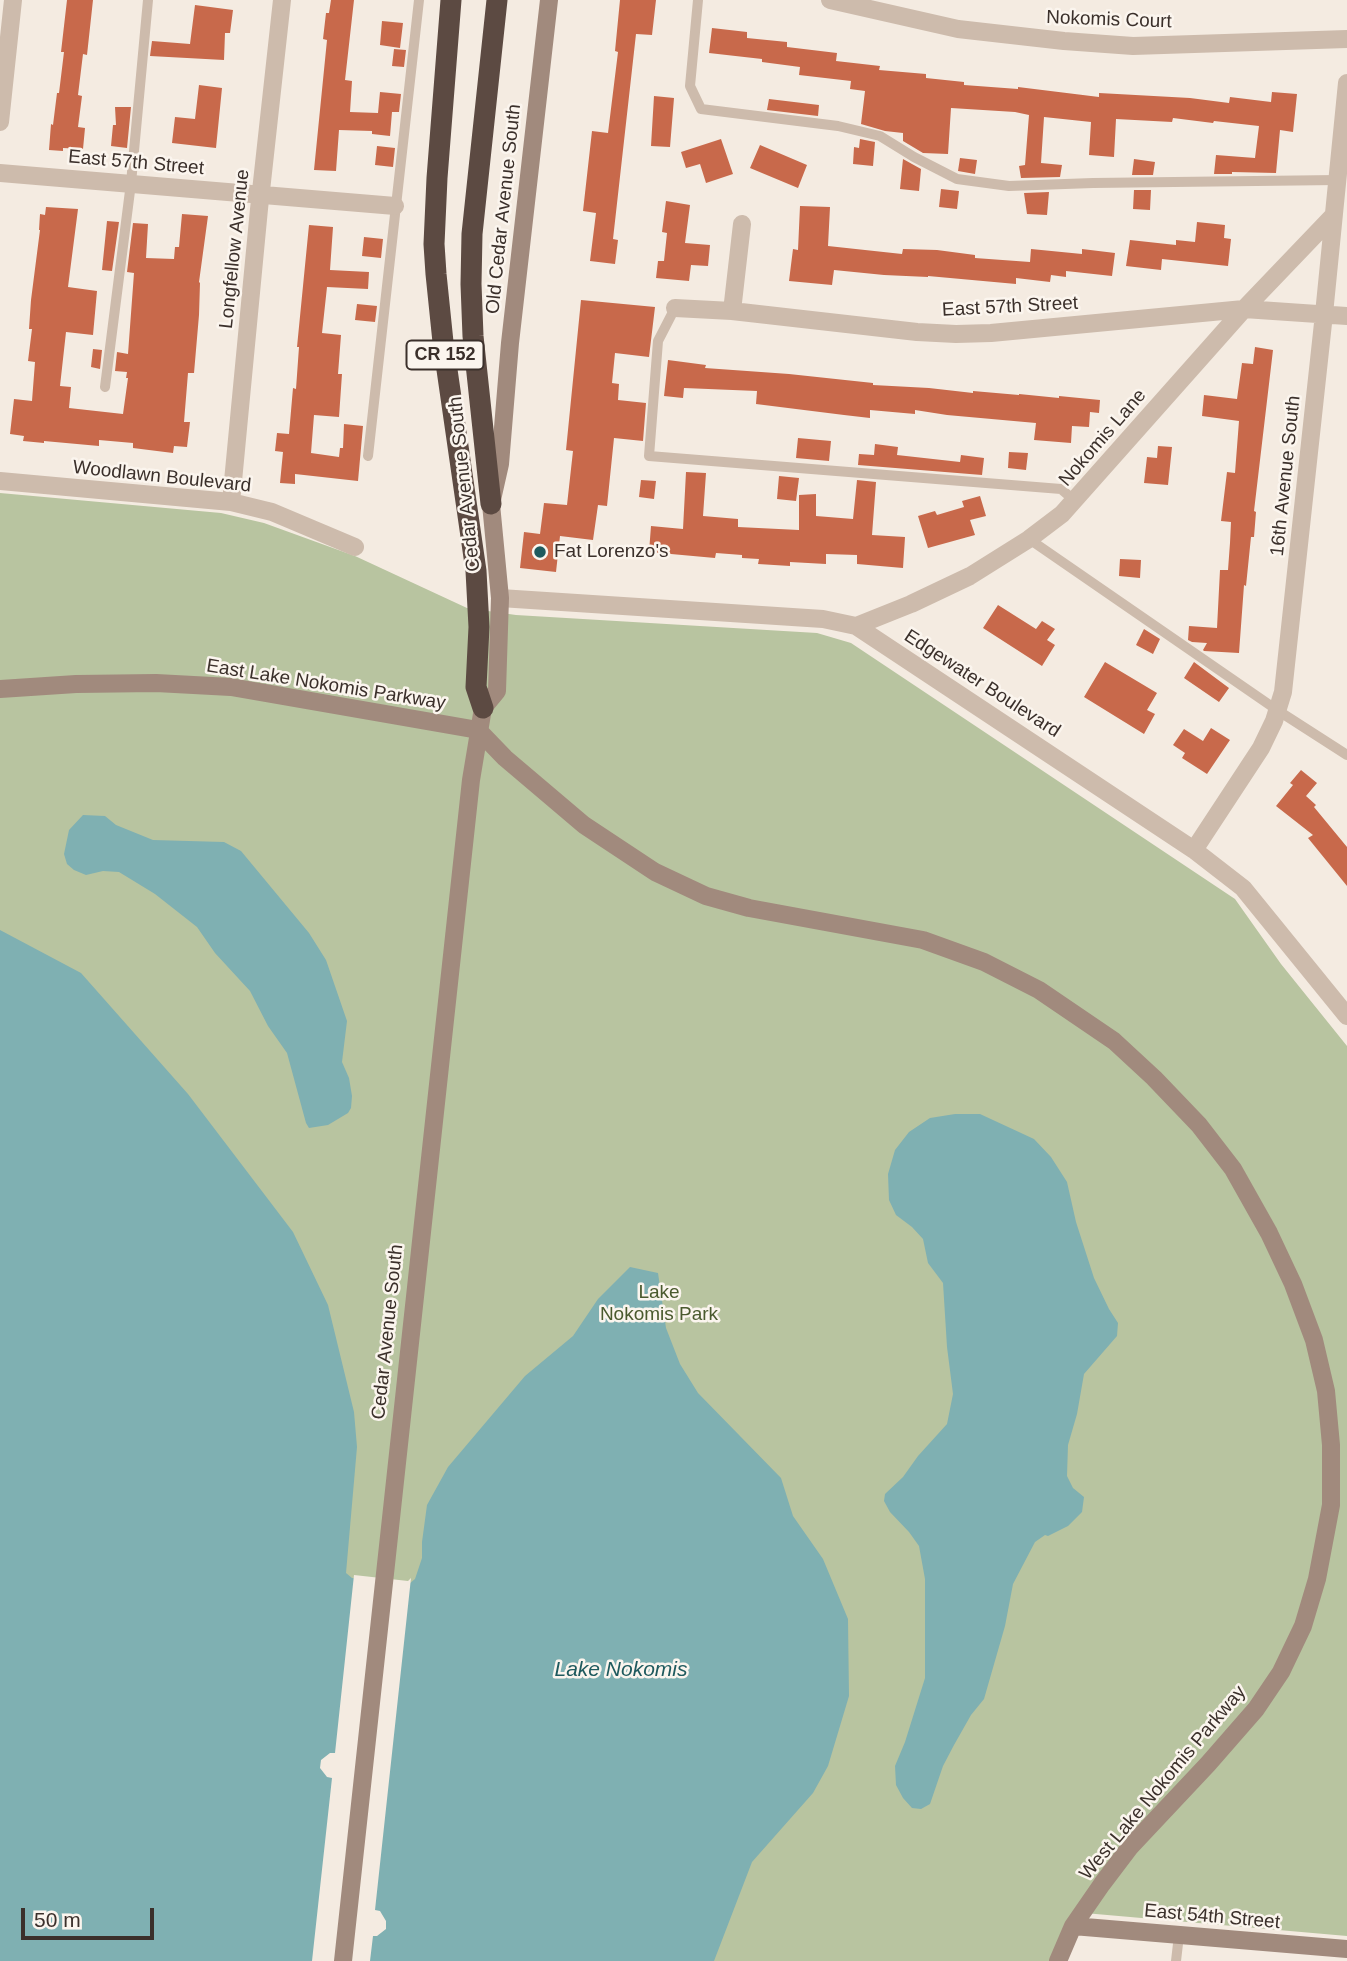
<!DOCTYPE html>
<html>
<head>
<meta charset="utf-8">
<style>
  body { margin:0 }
  #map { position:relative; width:1347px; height:1961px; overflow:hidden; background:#f4ebe1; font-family:Arial,sans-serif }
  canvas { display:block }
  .scale { position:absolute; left:21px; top:1908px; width:133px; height:32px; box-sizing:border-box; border:4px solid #3b302b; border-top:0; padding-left:9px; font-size:21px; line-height:24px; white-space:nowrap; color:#3b302b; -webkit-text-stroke:5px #fbf5ee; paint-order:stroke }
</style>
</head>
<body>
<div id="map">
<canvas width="1347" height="1961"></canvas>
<div class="scale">50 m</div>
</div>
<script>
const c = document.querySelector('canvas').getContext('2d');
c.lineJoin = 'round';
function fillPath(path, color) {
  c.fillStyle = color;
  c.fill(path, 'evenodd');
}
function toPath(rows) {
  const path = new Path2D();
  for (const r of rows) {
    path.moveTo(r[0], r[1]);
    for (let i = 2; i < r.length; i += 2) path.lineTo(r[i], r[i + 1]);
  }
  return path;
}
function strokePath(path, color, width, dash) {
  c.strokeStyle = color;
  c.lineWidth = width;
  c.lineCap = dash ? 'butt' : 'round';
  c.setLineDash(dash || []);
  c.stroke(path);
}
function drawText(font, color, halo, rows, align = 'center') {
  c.font = font + ' Arial,sans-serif';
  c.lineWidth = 5;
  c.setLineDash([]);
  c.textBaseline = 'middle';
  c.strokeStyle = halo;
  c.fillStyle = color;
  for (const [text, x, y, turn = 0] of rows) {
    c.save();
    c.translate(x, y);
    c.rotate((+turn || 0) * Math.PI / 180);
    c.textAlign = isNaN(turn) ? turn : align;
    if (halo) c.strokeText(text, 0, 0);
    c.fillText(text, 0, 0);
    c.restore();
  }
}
const green = toPath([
  [0,493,221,513,264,523,355,556,467,608,516,615,817,633,851,643,1235,899,1281,964,1347,1046,1347,1936,1073,1912,1050,1961,0,1961]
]);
const water = toPath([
  [83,815,105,816,116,825,153,840,224,842,241,851,309,933,326,960,347,1021,342,1062,349,1078,352,1096,351,1108,348,1113,328,1125,309,1128,306,1123,287,1053,268,1026,250,991,215,953,197,927,155,894,119,872,103,871,86,875,74,870,67,864,64,854,69,830],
  [0,930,81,973,188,1094,293,1232,328,1305,354,1412,357,1447,346,1573,352,1578,409,1584,415,1579,422,1558,422,1542,427,1505,448,1467,525,1376,573,1336,598,1299,630,1267,658,1273,666,1328,680,1364,698,1393,781,1478,793,1516,823,1559,848,1619,849,1696,828,1766,813,1793,752,1862,714,1961,0,1961],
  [955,1114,980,1114,1034,1139,1051,1157,1067,1182,1076,1222,1094,1278,1109,1309,1118,1323,1117,1336,1084,1374,1077,1414,1068,1445,1067,1476,1073,1488,1084,1497,1082,1512,1068,1526,1048,1536,1045,1535,1035,1542,1013,1584,1005,1626,984,1699,971,1715,954,1745,943,1766,930,1804,921,1809,912,1808,903,1798,896,1785,895,1766,905,1742,925,1678,925,1579,919,1546,909,1532,890,1512,884,1501,885,1494,903,1477,918,1456,947,1424,953,1394,947,1347,943,1283,928,1263,923,1239,912,1227,896,1215,889,1200,888,1174,895,1150,909,1132,930,1118]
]);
const pier = toPath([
  [354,1575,408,1581,411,1578,375,1910,380,1911,386,1921,386,1929,377,1936,373,1936,370,1961,312,1961,332,1778,327,1777,320,1768,321,1760,330,1753,335,1753]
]);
const building = toPath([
  [67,0,93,0,87,55,83,54,78,95,82,96,78,127,85,128,83,149,63,148,63,151,49,150,51,124,53,125,57,93,59,93,64,52,61,52],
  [331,0,354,0,345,80,352,81,350,112,378,113,380,92,401,94,399,112,392,112,390,136,372,134,372,131,339,130,336,171,314,170,327,40,323,39,326,13,329,13],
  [620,0,656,0,652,35,636,34,613,239,618,240,615,264,590,261,596,213,583,211,592,131,608,133,618,52,615,51],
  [195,5,233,10,230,33,225,33,224,60,150,56,152,41,190,44],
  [382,21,403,23,400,48,380,45],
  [712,28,747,32,747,38,787,42,787,47,837,53,836,61,880,66,879,70,926,74,926,78,964,82,964,85,1018,89,1018,87,1099,97,1099,93,1190,98,1229,103,1230,97,1271,102,1272,92,1297,94,1293,132,1280,130,1276,173,1232,172,1232,174,1214,174,1216,155,1255,158,1259,126,1214,121,1213,123,1173,118,1172,122,1116,119,1114,157,1089,155,1091,122,1044,117,1041,163,1062,165,1060,177,1021,178,1019,166,1025,165,1029,115,1015,112,951,108,948,154,923,153,903,141,903,133,885,131,861,124,865,91,850,89,851,81,799,75,800,67,762,62,762,59,709,53],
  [394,49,406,50,404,67,392,66],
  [199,85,222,88,216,148,172,143,175,117,195,119],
  [654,96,674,98,670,147,651,146],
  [769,99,819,105,818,116,767,110],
  [115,107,131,107,127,148,111,146,113,125,116,125],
  [721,139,733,174,706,183,700,164,686,168,681,152],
  [860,139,875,142,873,166,853,164,854,147,859,148],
  [760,145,807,165,798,188,750,168],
  [377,146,395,148,393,167,375,165],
  [960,158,977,160,975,174,958,171],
  [903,159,921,169,919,191,900,189],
  [1134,159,1155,162,1153,175,1132,175],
  [941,189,959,191,957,209,939,207],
  [1134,190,1151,190,1150,210,1133,209],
  [1049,192,1047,215,1027,214,1024,193],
  [666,201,690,205,685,243,710,245,708,266,691,265,689,281,656,278,658,261,664,261,667,233,662,232],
  [800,206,830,207,828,246,902,254,903,249,937,250,975,255,975,258,1030,262,1031,249,1082,254,1082,249,1115,253,1112,276,1066,271,1066,277,1051,275,1050,282,1016,278,1016,284,928,276,928,277,884,275,834,270,832,285,789,281,793,249,798,250],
  [46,207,78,209,68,287,97,291,93,335,66,332,60,386,71,387,69,408,123,414,128,378,126,378,127,372,115,371,117,352,128,354,134,273,127,272,133,223,148,224,146,258,174,259,175,247,179,247,182,214,208,216,199,282,200,283,199,315,194,373,188,373,184,422,190,422,187,447,174,446,173,453,133,448,133,443,99,440,99,446,44,441,44,443,23,441,24,436,10,434,14,399,32,401,35,362,28,361,32,329,29,329,31,300,40,230,39,230,40,214,45,215],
  [107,221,119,222,112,271,102,270],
  [1197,222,1225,225,1224,238,1231,239,1228,266,1162,259,1161,270,1126,266,1130,240,1176,245,1176,240,1195,242],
  [309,225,333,227,330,270,369,272,368,289,327,287,322,333,341,335,338,374,342,374,339,417,314,415,311,453,339,457,340,448,343,448,344,424,363,426,358,481,295,474,295,484,280,483,283,452,275,451,277,433,289,434,293,388,296,389,299,347,297,347],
  [364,237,383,239,381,258,362,256],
  [581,300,655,307,649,357,615,353,612,383,619,384,618,400,646,403,643,441,614,438,607,506,598,505,593,540,560,536,556,572,520,568,524,532,540,534,544,503,567,505,573,451,566,450],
  [357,304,377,306,375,322,355,320],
  [1255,347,1273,350,1254,511,1256,512,1254,537,1251,537,1246,586,1244,585,1239,653,1204,651,1203,650,1207,643,1192,642,1188,640,1189,626,1217,628,1220,570,1228,570,1230,543,1231,522,1221,521,1227,472,1235,473,1239,421,1202,416,1204,395,1237,399,1242,363,1253,364],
  [93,349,102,350,100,369,91,367],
  [668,360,706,365,705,368,789,374,873,383,873,385,929,388,973,393,973,391,1019,395,1019,394,1059,398,1059,396,1100,400,1099,413,1090,412,1089,427,1072,426,1071,443,1034,440,1036,423,947,415,915,410,915,414,870,410,870,418,844,415,756,404,757,391,684,388,683,398,664,396],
  [798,438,831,441,829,461,796,458],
  [875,444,898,447,897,455,960,462,961,455,984,458,982,475,858,465,859,454,874,455],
  [1158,446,1172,447,1168,485,1144,483,1147,457,1157,458],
  [1009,452,1028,453,1026,470,1008,468],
  [686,472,706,473,703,516,738,519,738,527,799,530,799,495,816,494,816,516,853,519,857,480,876,482,872,535,905,537,903,568,857,564,857,555,826,554,826,564,790,562,790,566,758,564,759,559,742,558,742,555,716,553,715,558,649,552,651,526,683,529],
  [779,476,799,478,796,501,777,499],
  [641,480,656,481,654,499,639,497],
  [980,496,986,516,970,520,975,535,928,548,918,516,935,511,937,515,964,507,962,501],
  [1120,559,1141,560,1140,578,1119,576],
  [998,605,1036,629,1042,621,1055,629,1047,640,1055,645,1042,666,983,628],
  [1144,629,1160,639,1153,654,1136,645],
  [1105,662,1157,693,1147,710,1155,714,1144,734,1084,697],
  [1194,662,1229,688,1219,702,1184,678],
  [1211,728,1230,740,1207,774,1182,758,1185,753,1173,745,1184,729,1203,741],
  [1301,770,1317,783,1306,796,1316,805,1314,807,1347,847,1347,886,1308,838,1313,835,1276,806,1293,785,1290,783]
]);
const lane = toPath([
  [698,0,690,86,701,109,838,126,880,136,914,157,957,179,1009,186,1093,183,1337,180],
  [675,308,658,341,649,456,1061,489,1075,501],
  [105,387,131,183,148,0],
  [368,456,419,0],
  [1029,539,1277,710,1347,755],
  [1176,1961,1179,1935]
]);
const street = toPath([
  [830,0,958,29,1064,41,1133,46,1347,39],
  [0,122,13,0],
  [0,173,395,206],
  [675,308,732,311,917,332,956,334,991,333,1244,309,1347,316],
  [732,311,742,224],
  [0,481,231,502,272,512,355,547],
  [231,502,259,209,282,0],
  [500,598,823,619,856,626,1194,850,1243,888,1347,1016],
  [856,626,911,604,970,576,1029,539,1062,514,1244,309,1333,216],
  [1194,850,1261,748,1274,721,1283,692,1324,314,1347,83]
]);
const secondary = toPath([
  [0,689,76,684,156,683,231,687,478,730],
  [478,730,505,758,584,825,655,872,706,896,749,908,923,940,984,962,1039,990,1114,1041,1154,1078,1199,1125,1233,1169,1269,1233,1293,1284,1314,1340,1326,1391,1331,1445,1331,1505,1317,1579,1303,1626,1281,1672,1256,1709,1208,1764,1130,1847,1102,1884,1073,1926,1058,1961],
  [1073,1926,1347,1949],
  [343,1961,471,780,483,708,497,691,500,598,491,504,500,464,510,343,549,0]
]);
const highway = toPath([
  [451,0,437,178,434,244,436,274,443,342,476,571,479,627,476,687,483,708],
  [491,504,473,336,471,284,472,234,497,0]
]);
const markers = [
  [540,552,7,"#1f5a5e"]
];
const shields = [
  [445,355,77]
];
const shieldNames = [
  ["CR 152",445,355]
];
const streetNames = [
  ["Nokomis Court",1109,20,2],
  ["East 57th Street",136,163,5],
  ["Old Cedar Avenue South",504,209,-84],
  ["Longfellow Avenue",235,249,-84],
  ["East 57th Street",1010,307,-3],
  ["Nokomis Lane",1103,438,-49],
  ["16th Avenue South",1286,476,-84],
  ["Woodlawn Boulevard",162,477,6],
  ["Cedar Avenue South",465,484,-96],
  ["Edgewater Boulevard",982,684,33],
  ["East Lake Nokomis Parkway",326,685,9],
  ["Cedar Avenue South",388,1332,-84],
  ["West Lake Nokomis Parkway",1163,1783,-50],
  ["East 54th Street",1212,1917,5]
];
const poiNames = [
  ["Fat Lorenzo's",554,552]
];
const parkNames = [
  ["Lake",659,1293],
  ["Nokomis Park",659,1315]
];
const waterNames = [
  ["Lake Nokomis",621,1670]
];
fillPath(green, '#b8c4a0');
fillPath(water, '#7fb0b2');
fillPath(pier, '#f4ebe1');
fillPath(building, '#c8694b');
strokePath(lane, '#cdbbac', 10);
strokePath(street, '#cdbbac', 18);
strokePath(secondary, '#a18a7d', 18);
strokePath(highway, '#5c4a42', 21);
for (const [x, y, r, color] of markers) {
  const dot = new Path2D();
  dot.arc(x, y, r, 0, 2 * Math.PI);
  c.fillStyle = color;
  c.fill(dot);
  strokePath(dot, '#fbf5ee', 2.5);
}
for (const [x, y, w] of shields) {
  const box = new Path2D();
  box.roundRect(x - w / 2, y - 14.5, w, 29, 5);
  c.fillStyle = '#fbf5ee';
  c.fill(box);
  strokePath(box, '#3b302b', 2);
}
drawText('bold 18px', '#3b302b', null, shieldNames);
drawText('19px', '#3b302b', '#fbf5ee', streetNames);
drawText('19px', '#3b302b', '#fbf5ee', poiNames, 'left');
drawText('19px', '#4a5a2e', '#fbf5ee', parkNames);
drawText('italic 21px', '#1f5a5e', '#fbf5ee', waterNames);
</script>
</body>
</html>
